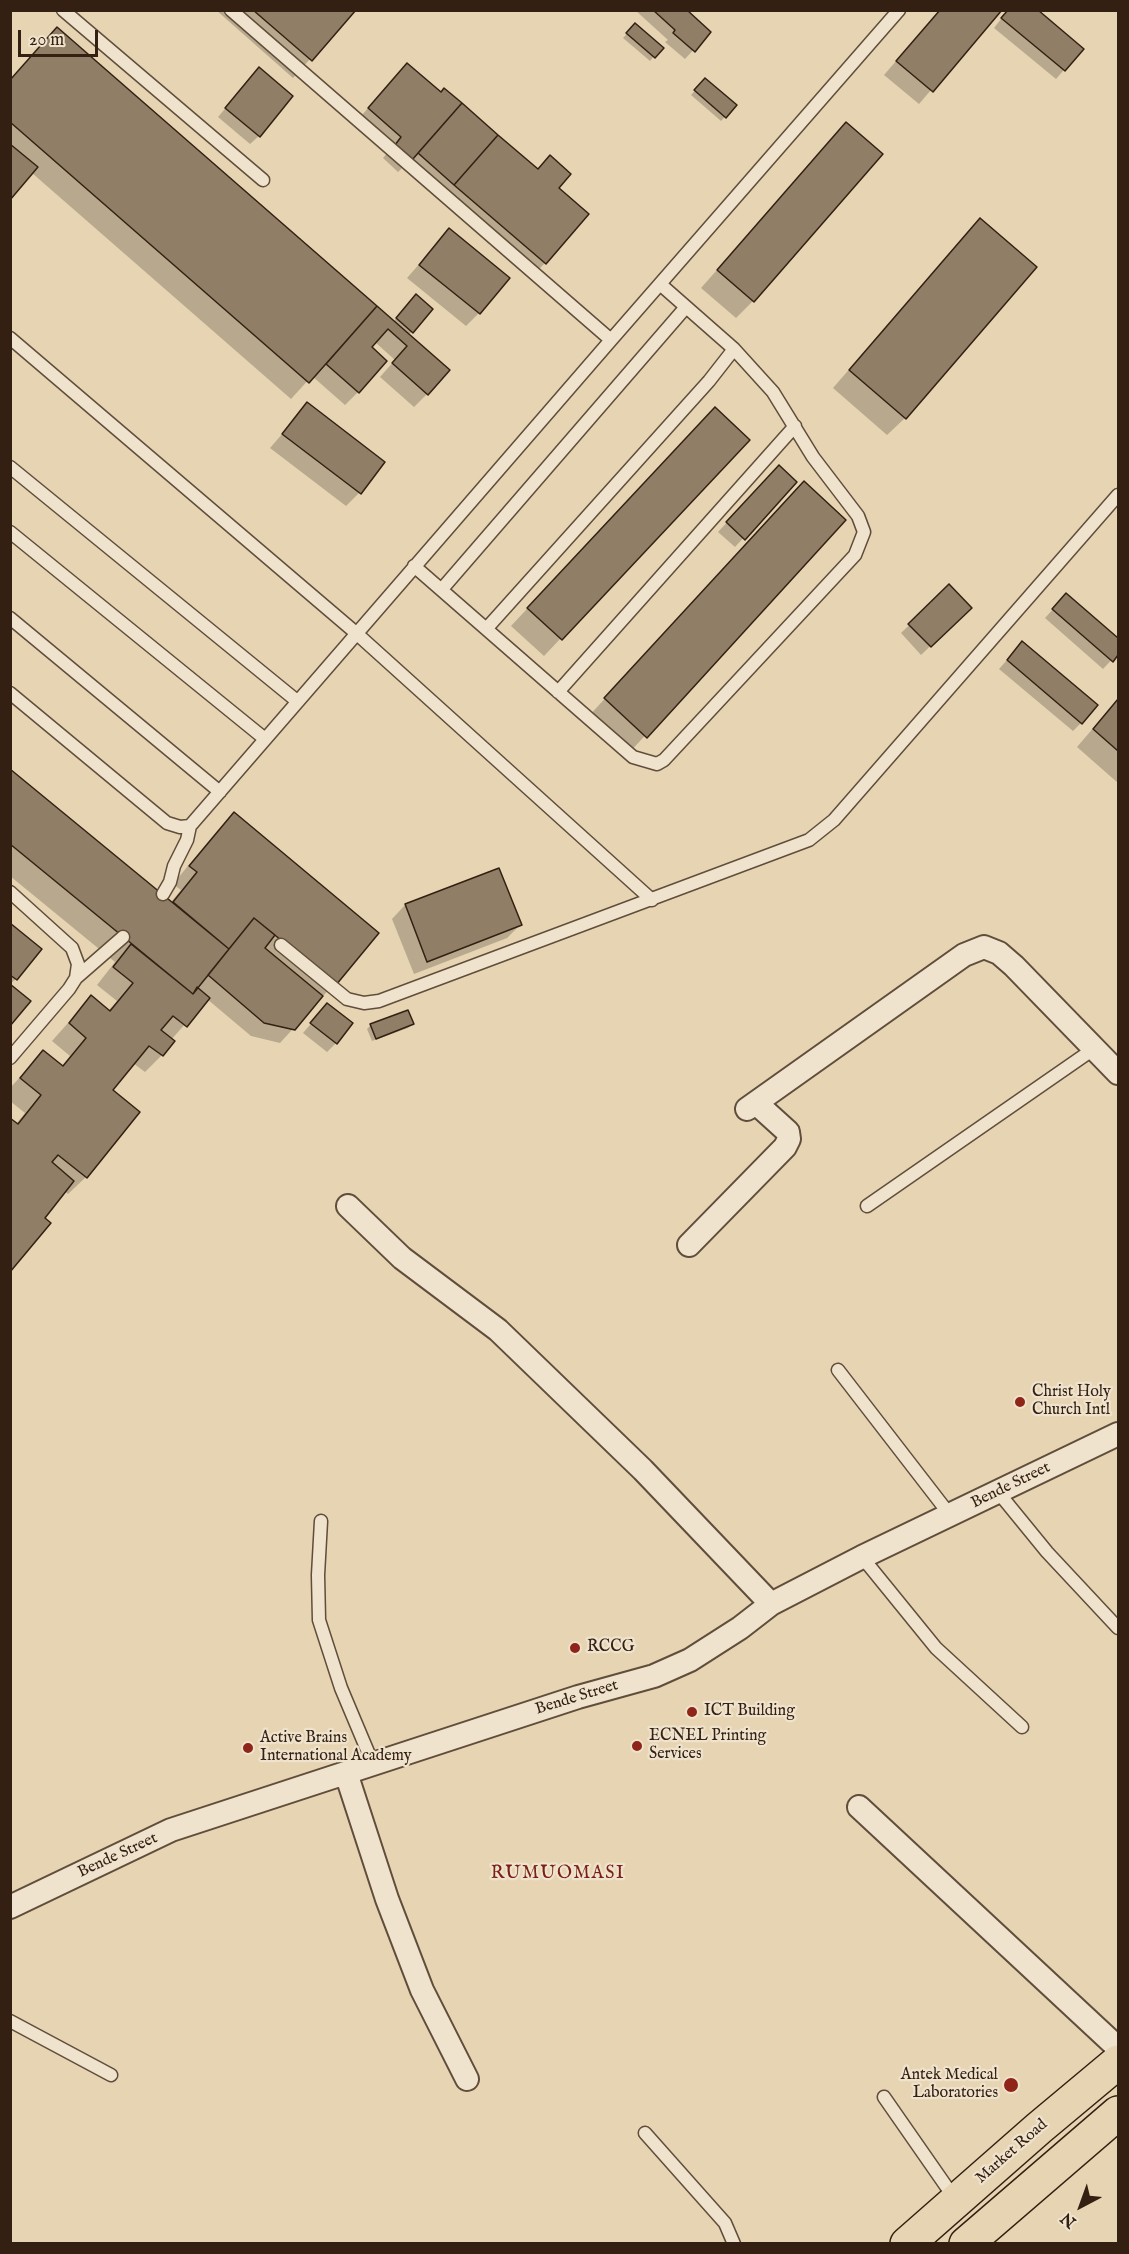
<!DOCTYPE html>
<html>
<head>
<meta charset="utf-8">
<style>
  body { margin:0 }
  #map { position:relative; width:1129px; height:2254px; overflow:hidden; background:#e6d4b2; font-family:"IM FELL English",serif }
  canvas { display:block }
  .frame { position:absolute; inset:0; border:12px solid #332013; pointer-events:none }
  .north { position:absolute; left:1051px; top:2176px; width:60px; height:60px; -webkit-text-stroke:4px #efe3cd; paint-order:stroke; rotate:221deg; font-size:16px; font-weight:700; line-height:24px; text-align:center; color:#332013 }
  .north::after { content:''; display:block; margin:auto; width:21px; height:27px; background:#332013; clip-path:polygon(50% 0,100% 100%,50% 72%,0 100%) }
  .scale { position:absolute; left:18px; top:30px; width:80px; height:27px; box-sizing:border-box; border:3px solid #332013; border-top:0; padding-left:8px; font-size:18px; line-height:21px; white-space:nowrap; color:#332013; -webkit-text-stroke:4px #efe3cd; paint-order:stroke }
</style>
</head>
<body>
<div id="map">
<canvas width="1129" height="2254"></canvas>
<div class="frame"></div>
<div class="north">N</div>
<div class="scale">20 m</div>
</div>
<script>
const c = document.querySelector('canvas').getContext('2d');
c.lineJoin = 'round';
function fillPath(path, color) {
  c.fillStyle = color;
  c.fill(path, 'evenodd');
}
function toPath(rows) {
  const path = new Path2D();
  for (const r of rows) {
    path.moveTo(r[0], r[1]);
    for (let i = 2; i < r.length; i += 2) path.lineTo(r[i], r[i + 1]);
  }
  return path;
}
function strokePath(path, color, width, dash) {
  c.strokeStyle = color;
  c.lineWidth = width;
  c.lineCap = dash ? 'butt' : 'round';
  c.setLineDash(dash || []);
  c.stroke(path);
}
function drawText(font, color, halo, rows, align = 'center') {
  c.font = font + ' "IM FELL English",serif';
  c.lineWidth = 4.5;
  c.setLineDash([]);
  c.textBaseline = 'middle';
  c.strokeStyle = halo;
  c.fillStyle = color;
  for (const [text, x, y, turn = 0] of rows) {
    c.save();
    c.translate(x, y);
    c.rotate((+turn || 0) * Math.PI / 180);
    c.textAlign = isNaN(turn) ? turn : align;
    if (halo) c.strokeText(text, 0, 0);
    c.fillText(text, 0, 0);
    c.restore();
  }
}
const shadow = toPath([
  [216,10,354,10,293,78],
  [635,10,684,10,709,33,685,59,665,42,668,40],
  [940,10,1000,10,919,104,884,75],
  [1008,10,1082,49,1056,79,994,28],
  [635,25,661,48,650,61,623,38],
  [57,29,393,322,412,300,412,332,408,335,427,394,414,407,380,377,395,360,375,342,370,347,358,392,345,405,312,376,291,399,32,173,10,198,10,80],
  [251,78,259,136,250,144,218,117],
  [394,78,557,188,545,263,532,276,404,166,398,172,383,158,389,151,356,122],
  [705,80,735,106,721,121,691,95],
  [846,124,753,301,736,318,701,288],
  [449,230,479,313,466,326,407,278],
  [963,238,905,418,887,435,833,388],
  [308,404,383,462,359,493,346,506,270,448],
  [698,426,748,440,544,656,511,626],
  [771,475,795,482,735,547,718,532],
  [787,500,844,520,628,754,588,717],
  [949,587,970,608,921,655,901,633],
  [1066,595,1118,640,1118,653,1103,669,1045,618],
  [1014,652,1081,723,1073,731,999,669],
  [1118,699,1118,783,1077,747],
  [10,770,171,902,181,890,173,884,217,831,234,814,334,984,280,1043,251,1036,207,999,171,1040,173,1042,162,1055,145,1072,133,1063,111,1090,138,1112,86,1177,68,1194,64,1191,43,1218,10,1269,16,1124,25,1113,10,1101,10,1088,43,1052,61,1067,70,1056,52,1041,91,997,108,1011,117,1001,97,985,115,962,10,876],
  [498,870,520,925,507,938,414,974,392,919,405,905],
  [10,925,16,979,10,984],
  [327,1005,336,1043,327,1052,303,1033],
  [412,1024,408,1028,372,1041,367,1029,371,1025]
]);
const building = toPath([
  [253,10,356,10,312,61,253,10],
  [653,10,687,10,711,32,695,52,673,33,675,30,653,10],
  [940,10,1002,10,933,92,896,61,940,10],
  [1008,10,1038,10,1084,49,1065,71,1001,18,1008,10],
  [635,23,664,48,655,58,626,33,635,23],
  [57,27,377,306,309,383,10,122,10,80,57,27],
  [407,63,441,92,444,88,462,103,412,160,395,145,401,137,368,108,407,63],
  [259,67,293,96,260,137,225,108,259,67],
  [705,78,737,105,726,118,694,90,705,78],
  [462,103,498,135,454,185,418,153,462,103],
  [846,122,883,154,754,302,717,270,846,122],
  [498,135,538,169,550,155,571,174,559,188,589,214,546,264,454,185,498,135],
  [10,144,38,167,10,200,10,144],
  [980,218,1037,267,906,419,849,370,980,218],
  [449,228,510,278,480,314,419,265,449,228],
  [416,294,433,309,413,333,396,318,416,294],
  [377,306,450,370,428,395,392,363,407,346,388,329,372,347,387,361,359,393,326,364,377,306],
  [307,402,385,462,361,494,282,434,307,402],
  [715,407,750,440,562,640,527,608,715,407],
  [779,465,797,482,745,540,726,522,779,465],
  [804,481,846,520,647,738,604,698,804,481],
  [949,584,972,608,931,647,908,624,949,584],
  [1066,593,1118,638,1118,655,1113,662,1052,609,1066,593],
  [1022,641,1098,705,1082,724,1007,660,1022,641],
  [1118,699,1118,751,1093,729,1118,699],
  [10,769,229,949,193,994,10,844,10,769],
  [234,812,379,933,336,985,254,918,229,949,173,902,197,872,189,866,234,812],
  [499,868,522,925,427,962,405,904,499,868],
  [254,918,275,935,265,948,323,996,295,1030,264,1023,208,975,254,918],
  [10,923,42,949,17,980,10,975,10,923],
  [131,944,193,994,197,987,210,998,187,1027,173,1016,161,1030,175,1041,163,1056,149,1046,113,1090,140,1112,87,1178,58,1155,52,1162,74,1181,45,1218,51,1223,10,1272,10,1118,18,1124,41,1095,20,1078,43,1050,63,1066,86,1038,69,1023,91,995,110,1011,133,983,113,967,131,944],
  [10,984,31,1001,10,1026,10,984],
  [327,1003,353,1023,337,1044,310,1023,327,1003],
  [408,1010,414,1024,376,1039,370,1024,408,1010]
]);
const service = toPath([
  [63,10,263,180],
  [231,10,611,340],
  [10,338,356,633,652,900],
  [10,467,297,701],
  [10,532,265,739],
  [414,566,633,757,657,764,664,760,855,555,864,532,858,516,813,457,773,392,734,349,660,284],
  [442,589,686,307],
  [10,618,220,792],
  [487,628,709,381,734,349],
  [558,692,795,426],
  [10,693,167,823,180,827,190,826,611,340,899,10],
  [10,892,72,948,78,964,76,978,69,989,10,1058],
  [163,894,170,882,174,866,187,840,190,826],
  [281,945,347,999,364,1003,379,1001,809,840,834,820,1118,495],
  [76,978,123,937],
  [867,1206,1095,1048],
  [838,1370,950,1515],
  [998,1492,1047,1552,1118,1628],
  [321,1521,318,1575,319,1620,341,1688,373,1764],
  [862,1557,936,1648,1022,1727],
  [10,2021,111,2075],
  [884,2097,955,2199],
  [645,2133,725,2223,734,2244]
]);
const minor = toPath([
  [747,1109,964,955,984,947,999,953,1014,966,1118,1073],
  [348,1206,402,1258,498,1330,643,1470,771,1604],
  [689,1245,785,1147,789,1139,788,1132,756,1103],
  [346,1773,387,1899,422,1990,467,2079],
  [859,1807,1118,2048],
  [10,1907,171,1830,578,1697,654,1676,690,1660,740,1628,771,1604,862,1557,1118,1434]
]);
const primary = toPath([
  [907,2244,1039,2128,1118,2062],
  [966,2244,1118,2113]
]);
const markers = [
  [1020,1402,6,"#8f2418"],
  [575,1648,6,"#8f2418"],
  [692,1712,6,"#8f2418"],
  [637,1746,6,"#8f2418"],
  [248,1748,6,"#8f2418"],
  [1011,2085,8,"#8f2418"]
];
const poiNames = [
  ["Christ Holy",1032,1393],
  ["Church Intl",1032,1411],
  ["RCCG",587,1648],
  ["ICT Building",704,1712],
  ["ECNEL Printing",649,1737],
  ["Services",649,1755],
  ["Active Brains",260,1739],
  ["International Academy",260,1757],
  ["Antek Medical",998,2076,"right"],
  ["Laboratories",998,2094,"right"]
];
const streetNames = [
  ["Bende Street",1011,1486,-26],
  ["Bende Street",577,1698,-17],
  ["Bende Street",118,1856,-25],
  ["Market Road",1012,2152,-41]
];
const neighbourhoodNames = [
  ["RUMUOMASI",558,1874]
];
fillPath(shadow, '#0003');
fillPath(building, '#907e66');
strokePath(building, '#332013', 1.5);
strokePath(service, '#604d3b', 15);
strokePath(minor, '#604d3b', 26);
strokePath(primary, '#332013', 36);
strokePath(service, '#efe3cd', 12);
strokePath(minor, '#efe3cd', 22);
strokePath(primary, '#e6d4b2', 33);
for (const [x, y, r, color] of markers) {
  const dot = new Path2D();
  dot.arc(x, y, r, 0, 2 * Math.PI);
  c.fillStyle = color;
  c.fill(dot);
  strokePath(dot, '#efe3cd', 2);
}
drawText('16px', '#332013', '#efe3cd', poiNames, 'left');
drawText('16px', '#332013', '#efe3cd', streetNames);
c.letterSpacing = '1.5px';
drawText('18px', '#7a1f14', '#efe3cd', neighbourhoodNames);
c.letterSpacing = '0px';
</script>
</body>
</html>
